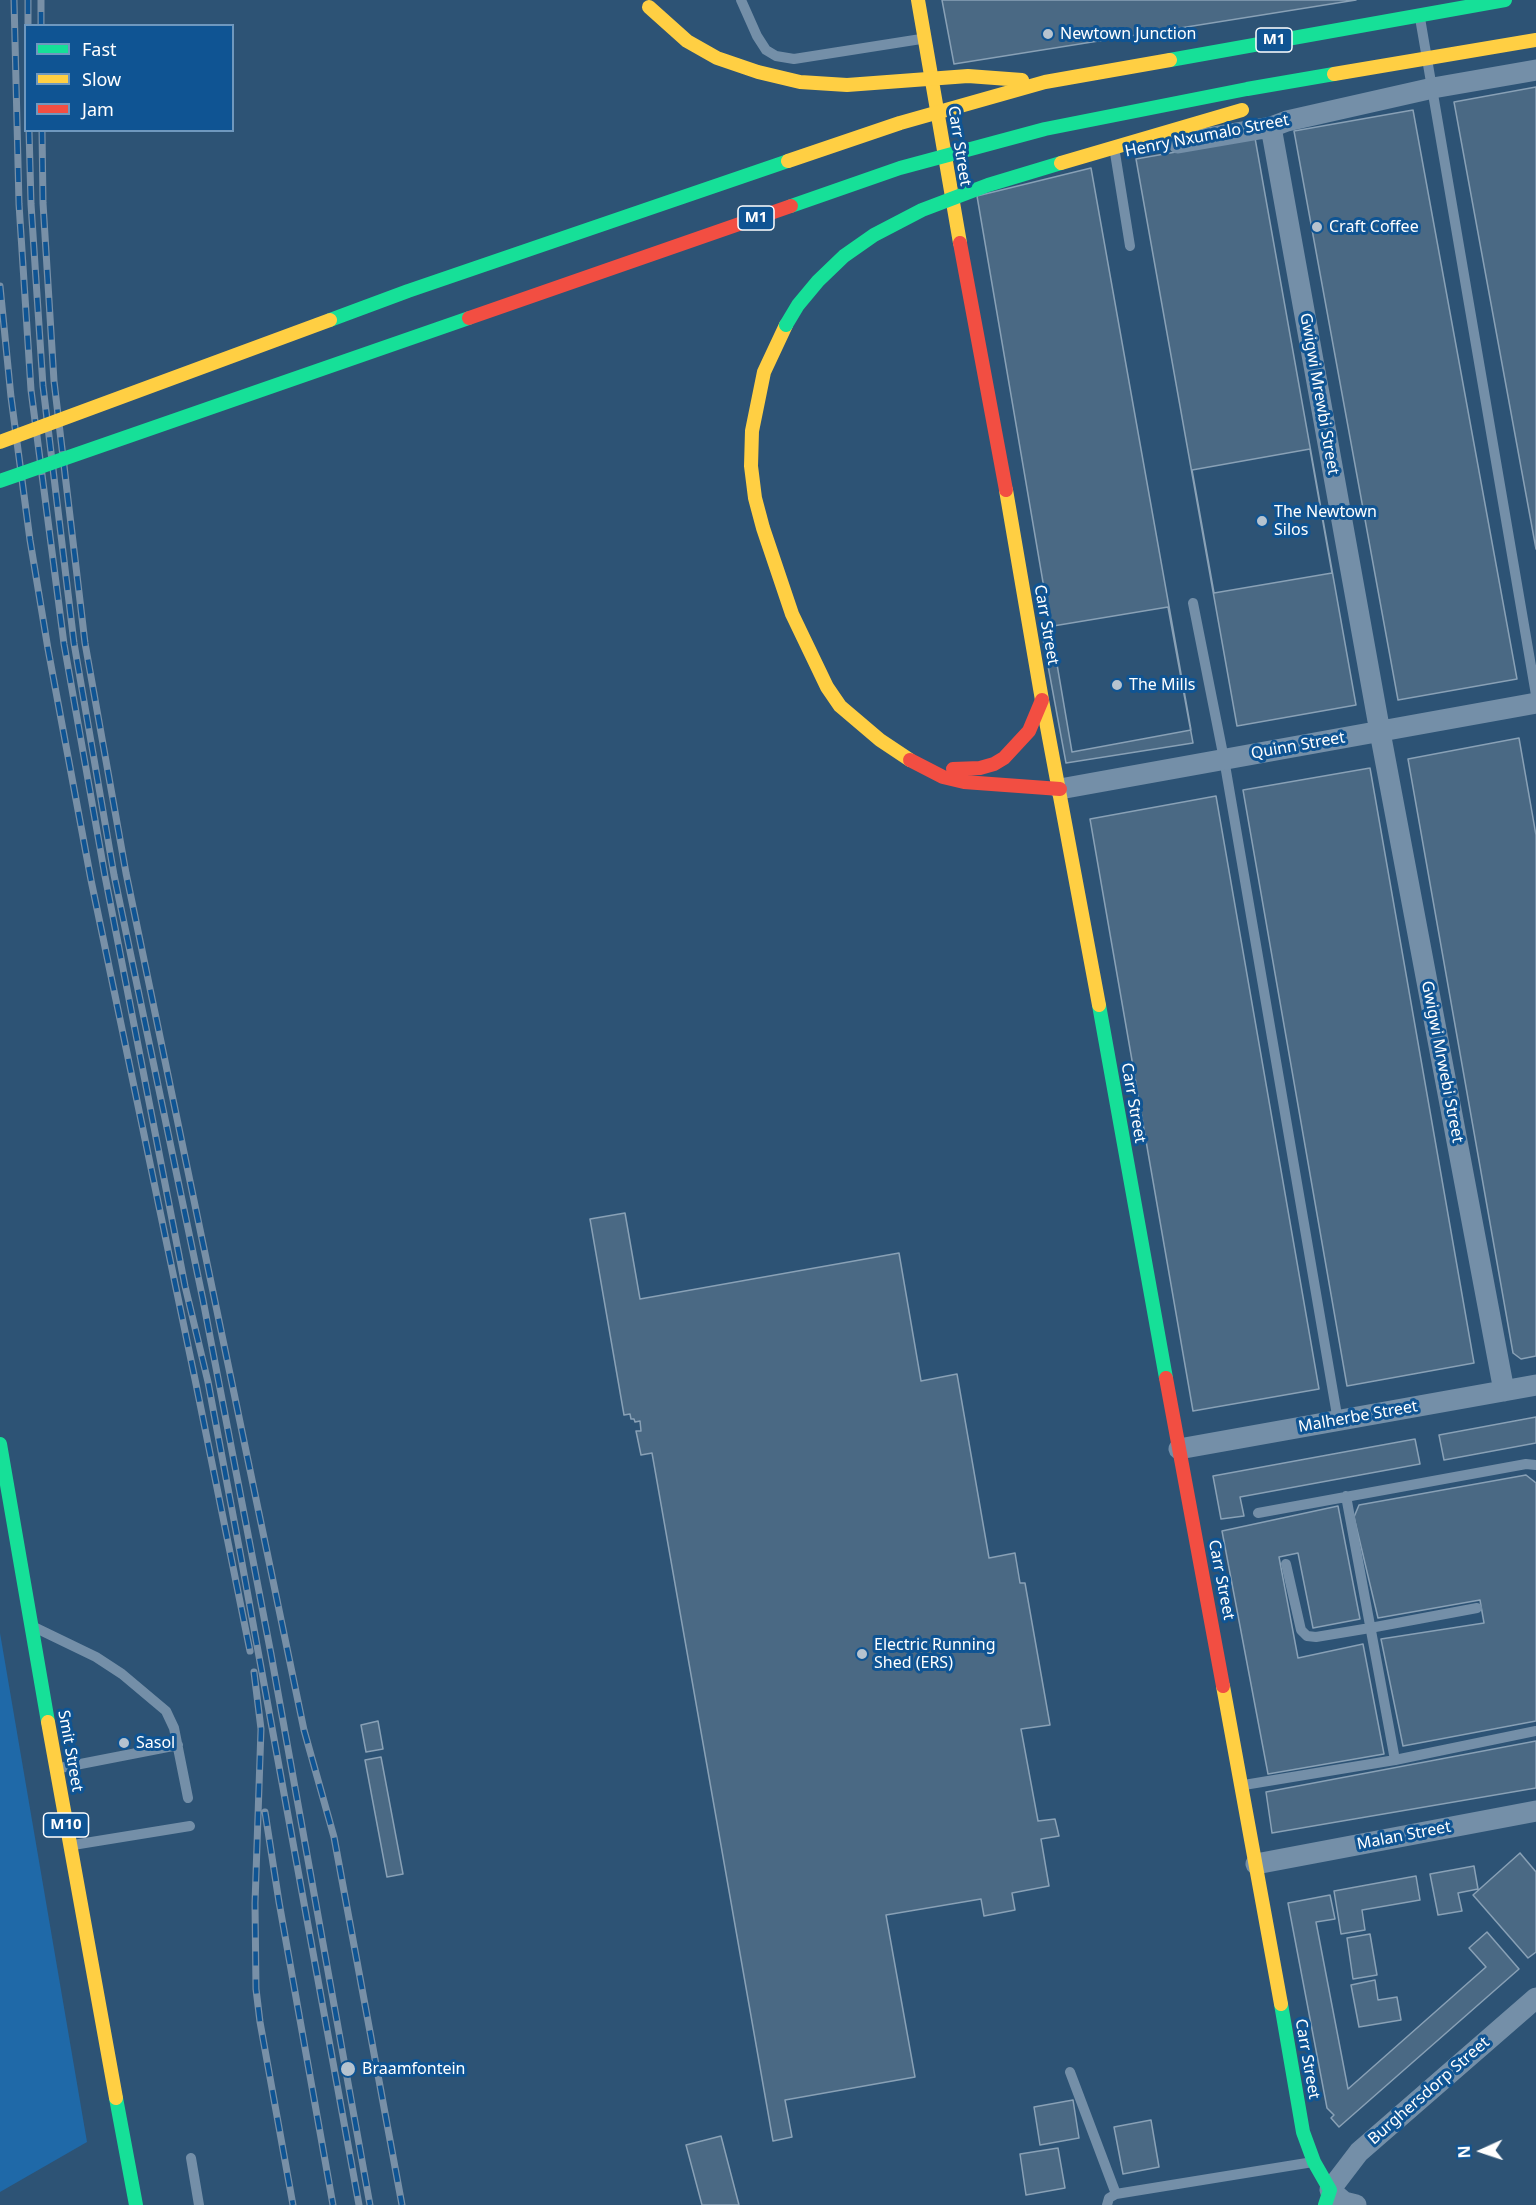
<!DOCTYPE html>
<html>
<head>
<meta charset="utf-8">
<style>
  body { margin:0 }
  #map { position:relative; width:1536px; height:2205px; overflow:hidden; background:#2d5375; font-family:"Noto Sans",sans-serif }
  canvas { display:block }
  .legend { position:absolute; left:24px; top:24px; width:210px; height:108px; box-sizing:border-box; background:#0f5493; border:2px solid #6f98be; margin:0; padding:8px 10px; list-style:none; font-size:18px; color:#fff }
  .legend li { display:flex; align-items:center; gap:12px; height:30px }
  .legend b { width:30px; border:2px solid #6f98be }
  .north { position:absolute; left:1452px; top:2121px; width:60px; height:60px; -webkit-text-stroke:4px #0f5493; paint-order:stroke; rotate:267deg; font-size:16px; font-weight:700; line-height:24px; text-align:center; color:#fff }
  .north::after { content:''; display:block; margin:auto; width:21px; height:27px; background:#fff; clip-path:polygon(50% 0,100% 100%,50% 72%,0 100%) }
</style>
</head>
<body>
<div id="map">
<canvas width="1536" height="2205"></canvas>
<ul class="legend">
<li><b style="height:8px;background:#16e098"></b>Fast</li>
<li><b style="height:8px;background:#ffcf43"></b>Slow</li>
<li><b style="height:8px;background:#f24e42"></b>Jam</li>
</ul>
<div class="north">N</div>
</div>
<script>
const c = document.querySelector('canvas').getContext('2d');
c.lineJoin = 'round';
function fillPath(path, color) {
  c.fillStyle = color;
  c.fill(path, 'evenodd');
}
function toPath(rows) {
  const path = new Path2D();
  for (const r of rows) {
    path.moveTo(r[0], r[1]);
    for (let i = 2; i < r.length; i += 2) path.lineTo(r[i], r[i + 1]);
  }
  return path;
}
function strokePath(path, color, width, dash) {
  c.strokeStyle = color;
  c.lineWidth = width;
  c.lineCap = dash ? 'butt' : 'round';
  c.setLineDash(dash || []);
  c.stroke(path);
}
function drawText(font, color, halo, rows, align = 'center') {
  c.font = font + ' "Noto Sans",sans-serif';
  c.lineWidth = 6;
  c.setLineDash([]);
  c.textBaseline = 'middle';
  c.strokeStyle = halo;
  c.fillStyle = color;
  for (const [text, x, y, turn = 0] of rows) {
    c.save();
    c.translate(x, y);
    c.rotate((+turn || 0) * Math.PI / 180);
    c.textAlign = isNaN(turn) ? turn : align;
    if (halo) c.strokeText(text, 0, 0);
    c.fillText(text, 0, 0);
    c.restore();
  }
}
const green = toPath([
  [0,1633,87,2142,0,2192]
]);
const building = toPath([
  [942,0,1356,0,954,64,942,0],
  [1536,87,1536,549,1454,102,1536,87],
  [1413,110,1517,679,1398,700,1294,131,1413,110],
  [1255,138,1356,705,1237,726,1136,159,1255,138],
  [1091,168,1191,730,1072,752,977,196,1091,168],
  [1310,449,1332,573,1214,593,1192,470,1310,449],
  [1168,607,1193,743,1066,763,1041,628,1168,607],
  [1519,738,1536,835,1536,1356,1521,1359,1513,1353,1408,759,1519,738],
  [1370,768,1474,1363,1347,1386,1243,790,1370,768],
  [1216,796,1319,1389,1193,1411,1090,819,1216,796],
  [625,1213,640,1299,899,1253,921,1381,957,1374,989,1558,1015,1553,1020,1583,1025,1583,1050,1725,1021,1729,1038,1821,1055,1819,1059,1836,1041,1839,1049,1886,1012,1893,1015,1910,984,1916,981,1899,886,1915,915,2077,785,2100,792,2137,773,2141,652,1453,641,1455,636,1431,641,1431,640,1421,635,1422,634,1419,631,1419,630,1414,624,1415,590,1219,625,1213],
  [1536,1417,1536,1443,1444,1460,1439,1435,1536,1417],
  [1415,1439,1420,1464,1240,1497,1244,1516,1221,1519,1213,1476,1415,1439],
  [1526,1475,1536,1483,1536,1721,1403,1746,1381,1639,1484,1623,1480,1600,1378,1618,1354,1517,1359,1505,1526,1475],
  [1338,1506,1360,1619,1313,1628,1298,1553,1279,1557,1298,1658,1363,1644,1384,1754,1268,1774,1222,1531,1338,1506],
  [378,1721,383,1749,366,1752,361,1725,378,1721],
  [1536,1741,1536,1788,1272,1833,1266,1792,1536,1741],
  [381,1757,403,1874,387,1877,365,1760,381,1757],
  [1520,1853,1536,1872,1536,1952,1528,1958,1473,1895,1520,1853],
  [1474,1866,1478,1889,1458,1893,1462,1911,1438,1915,1430,1874,1474,1866],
  [1416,1876,1420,1900,1362,1910,1365,1930,1341,1934,1334,1891,1416,1876],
  [1330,1895,1335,1919,1316,1922,1348,2089,1486,1967,1469,1948,1487,1932,1519,1969,1339,2127,1331,2118,1334,2115,1327,2108,1288,1903,1330,1895],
  [1370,1934,1377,1975,1353,1979,1347,1938,1370,1934],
  [1375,1980,1378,2000,1397,1997,1401,2020,1359,2027,1351,1985,1375,1980],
  [1073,2100,1079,2138,1040,2145,1034,2107,1073,2100],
  [1151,2120,1159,2167,1123,2174,1114,2127,1151,2120],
  [721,2136,739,2205,702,2205,686,2145,721,2136],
  [1058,2148,1065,2188,1026,2195,1020,2154,1058,2148]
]);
const lane = toPath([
  [741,0,757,36,766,50,776,56,794,59,921,39],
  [1420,18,1536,695],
  [1115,153,1130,246],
  [1193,603,1224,759,1338,1421],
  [1346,1496,1395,1760],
  [1258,1513,1526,1464,1536,1465],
  [1286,1564,1301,1630,1307,1636,1316,1637,1370,1628,1477,1608],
  [36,1628,96,1657,122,1674,166,1711,174,1728,188,1798],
  [60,1768,178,1745],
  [1244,1785,1395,1760,1536,1731],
  [73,1845,190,1826],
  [1070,2072,1116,2194],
  [191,2158,199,2205],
  [1107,2205,1109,2198,1116,2194,1313,2162]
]);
const street = toPath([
  [1271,127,1380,732,1504,1391],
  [1178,143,1271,127,1287,121,1433,88,1536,70],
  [1060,789,1536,703],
  [1179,1449,1536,1385],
  [1256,1864,1536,1811],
  [1356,2205,1344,2202,1330,2190,1359,2152,1536,1998]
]);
const fast = toPath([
  [1099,1005,1166,1378],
  [0,1444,48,1722],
  [1281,2004,1303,2132,1314,2162,1330,2190,1325,2205],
  [116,2098,136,2205]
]);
const slow = toPath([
  [918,0,960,243],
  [786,325,764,372,752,431,751,466,755,498,763,528,792,614,827,687,840,706,880,740,910,760],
  [1006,490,1042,700,1099,1005],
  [1223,1686,1281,2004],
  [48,1722,116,2098]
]);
const jam = toPath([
  [960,243,1006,490],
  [910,760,943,777,964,782,1060,789],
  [953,769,980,768,994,764,1004,758,1029,731,1042,700],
  [1166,1378,1223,1686]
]);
const rail = toPath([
  [14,0,19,204,31,390,64,644,105,876,185,1286,208,1382,242,1563,359,2205],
  [28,0,28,26],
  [41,26,41,0],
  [29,130,31,204,43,386,74,643,114,875,203,1300,271,1654,370,2205],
  [42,130,43,203,54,381,85,643,126,873,304,1730,334,1837,402,2205],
  [0,286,11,397,30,540,48,649,91,880,196,1384,250,1651],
  [254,1672,261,1729,255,1903,256,1989,260,2022,293,2205],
  [265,1812,279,1902,333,2205]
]);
const fastBridge = toPath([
  [1170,60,1505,0],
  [791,206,900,168,1045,129,1247,89,1334,74],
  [330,320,408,291,788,161],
  [786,325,798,305,818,281,844,256,874,235,922,210,988,185,1061,163],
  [0,481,469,318]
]);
const slowBridge = toPath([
  [649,7,687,41,717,58,758,72,800,82,847,85,968,76,1022,80],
  [1334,74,1536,40],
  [788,161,900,123,1045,82,1170,60],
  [1061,163,1242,110],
  [0,442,330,320]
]);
const jamBridge = toPath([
  [469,318,791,206]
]);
const markers = [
  [1048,34,6,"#b6c3cf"],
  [1317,227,6,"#b6c3cf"],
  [1262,521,6,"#b6c3cf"],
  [1117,685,6,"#b6c3cf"],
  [862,1654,6,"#b6c3cf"],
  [124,1743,6,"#b6c3cf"],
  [348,2069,8,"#b6c3cf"]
];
const shields = [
  [1274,40,36],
  [756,218,36],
  [66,1825,45]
];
const shieldNames = [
  ["M1",1274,40],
  ["M1",756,218],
  ["M10",66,1825]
];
const poiNames = [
  ["Newtown Junction",1060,34],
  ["Craft Coffee",1329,227],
  ["The Newtown",1274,512],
  ["Silos",1274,530],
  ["The Mills",1129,685],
  ["Electric Running",874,1645],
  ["Shed (ERS)",874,1663],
  ["Sasol",136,1743],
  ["Braamfontein",362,2069]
];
const streetNames = [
  ["Henry Nxumalo Street",1207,136,-11],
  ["Carr Street",959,146,81],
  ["Gwigwi Mrewbi Street",1319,394,80],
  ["Carr Street",1046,625,80],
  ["Quinn Street",1298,746,-10],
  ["Gwigwi Mrwebi Street",1442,1062,79],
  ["Carr Street",1133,1103,80],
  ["Malherbe Street",1358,1417,-10],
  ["Carr Street",1221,1580,79],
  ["Smit Street",70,1751,80],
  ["Malan Street",1404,1836,-11],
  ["Carr Street",1307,2059,80],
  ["Burghersdorp Street",1429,2091,-41]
];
fillPath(green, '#1f69a8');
fillPath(building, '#4a6984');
strokePath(building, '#89a1b6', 1.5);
strokePath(lane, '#748fa8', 10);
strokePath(street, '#748fa8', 21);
strokePath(fast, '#16e098', 14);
strokePath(slow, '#ffcf43', 14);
strokePath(jam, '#f24e42', 14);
strokePath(rail, '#7890a7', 7);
strokePath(rail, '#0f5493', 4.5, [14]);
strokePath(fastBridge, '#16e098', 14);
strokePath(slowBridge, '#ffcf43', 14);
strokePath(jamBridge, '#f24e42', 14);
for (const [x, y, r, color] of markers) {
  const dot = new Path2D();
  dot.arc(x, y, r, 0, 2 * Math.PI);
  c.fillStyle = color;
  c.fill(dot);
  strokePath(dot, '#0f5493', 2);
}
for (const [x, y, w] of shields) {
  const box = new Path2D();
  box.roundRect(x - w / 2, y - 12, w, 24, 4.5);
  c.fillStyle = '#0f5493';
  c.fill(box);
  strokePath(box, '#fff', 1.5);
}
drawText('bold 15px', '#fff', null, shieldNames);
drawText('16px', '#fff', '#0f5493', poiNames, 'left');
drawText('16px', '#fff', '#0f5493', streetNames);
</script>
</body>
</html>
